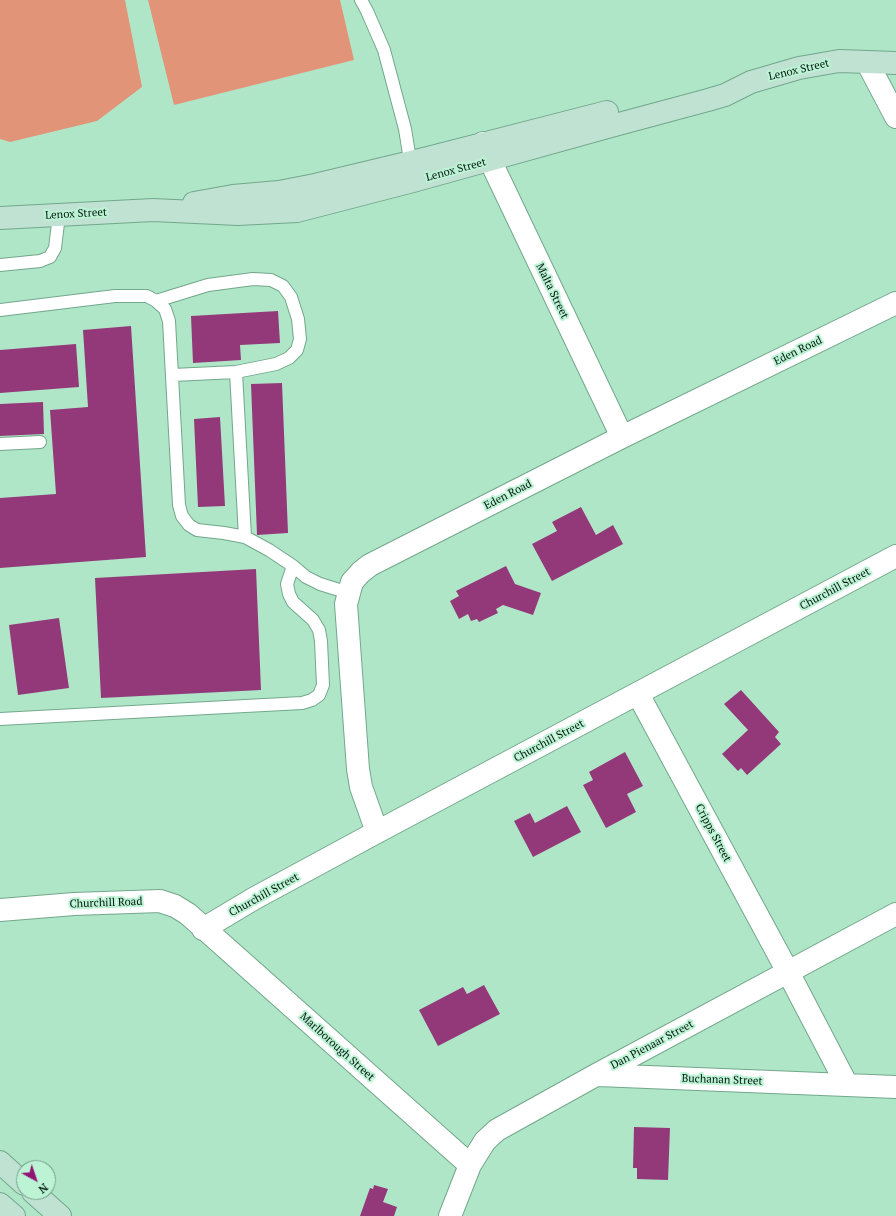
<!DOCTYPE html>
<html>
<head>
<meta charset="utf-8">
<style>
  body { margin:0 }
  #map { position:relative; width:896px; height:1216px; overflow:hidden; background:#b0e6c8; font-family:"PT Serif",serif }
  canvas { display:block }
  .north { position:absolute; left:16px; top:1160px; width:40px; height:40px; box-sizing:border-box; background:#bdf3d5; border:1px solid #739b85; border-radius:50%; rotate:140deg; font-size:11px; font-weight:700; line-height:16px; text-align:center; color:#03180e }
  .north::after { content:''; display:block; margin:auto; width:14px; height:18px; background:#901573; clip-path:polygon(50% 0,100% 100%,50% 72%,0 100%) }
</style>
</head>
<body>
<div id="map">
<canvas width="896" height="1216"></canvas>
<div class="north">N</div>
</div>
<script>
const c = document.querySelector('canvas').getContext('2d');
c.lineJoin = 'round';
function fillPath(path, color) {
  c.fillStyle = color;
  c.fill(path, 'evenodd');
}
function toPath(rows) {
  const path = new Path2D();
  for (const r of rows) {
    path.moveTo(r[0], r[1]);
    for (let i = 2; i < r.length; i += 2) path.lineTo(r[i], r[i + 1]);
  }
  return path;
}
function strokePath(path, color, width, dash) {
  c.strokeStyle = color;
  c.lineWidth = width;
  c.lineCap = dash ? 'butt' : 'round';
  c.setLineDash(dash || []);
  c.stroke(path);
}
function drawText(font, color, halo, rows, align = 'center') {
  c.font = font + ' "PT Serif",serif';
  c.lineWidth = 4;
  c.setLineDash([]);
  c.textBaseline = 'middle';
  c.strokeStyle = halo;
  c.fillStyle = color;
  for (const [text, x, y, turn = 0] of rows) {
    c.save();
    c.translate(x, y);
    c.rotate((+turn || 0) * Math.PI / 180);
    c.textAlign = isNaN(turn) ? turn : align;
    if (halo) c.strokeText(text, 0, 0);
    c.fillText(text, 0, 0);
    c.restore();
  }
}
const green = toPath([
  [0,0,125,0,142,87,97,121,10,142,0,139],
  [148,0,340,0,354,60,174,105]
]);
const building = toPath([
  [278,311,280,343,240,345,241,360,193,363,191,316],
  [131,326,146,557,0,568,0,498,56,494,50,410,88,407,83,330],
  [76,344,79,387,0,393,0,350],
  [282,383,288,533,257,535,251,384],
  [43,402,44,434,0,436,0,404],
  [220,417,225,506,198,507,194,419],
  [581,507,596,535,613,525,623,544,552,581,532,544,557,531,552,522],
  [506,566,515,584,541,593,533,615,503,605,496,609,498,613,479,622,477,619,471,621,468,614,459,619,450,601,459,596,456,591],
  [256,569,261,690,101,698,95,578],
  [59,618,69,688,18,695,9,625],
  [741,690,779,732,775,737,781,744,747,775,741,768,738,771,722,754,748,730,724,704],
  [625,752,643,786,627,794,636,812,606,828,583,785,593,780,589,772],
  [567,806,581,832,533,857,514,821,530,813,535,823],
  [484,985,500,1014,438,1046,419,1010,463,987,467,994],
  [634,1127,670,1128,668,1180,637,1179,637,1168,633,1168],
  [374,1185,388,1189,383,1202,397,1207,394,1216,360,1216,370,1188,373,1189]
]);
const lane = toPath([
  [361,0,367,11,384,50,405,129,411,166],
  [0,265,40,261,50,257,55,248,59,215],
  [156,301,208,285,253,279,271,280,283,286,291,297,298,319,300,339,297,350,289,358,276,364,236,372,173,375],
  [0,310,115,296,147,296,156,301,165,309,169,321,179,505,182,516,189,525,197,530,224,533,245,537,269,550,293,566,287,584,289,594,293,602,313,620,319,630,321,641,323,685,319,695,312,700,302,703,0,719],
  [236,372,245,537],
  [0,444,40,442],
  [293,566,306,577,320,584,349,593]
]);
const street = toPath([
  [867,62,896,117],
  [483,143,490,160,622,437],
  [638,694,788,972,847,1085],
  [377,832,361,787,358,769,346,604,352,582,361,572,370,565,622,437,896,303],
  [0,910,74,904,160,901,175,906,188,914,470,1165],
  [203,929,255,898,377,832,896,556],
  [598,1075,896,1087],
  [450,1216,470,1165,485,1141,497,1130,596,1075,896,914]
]);
const secondary = toPath([
  [194,203,233,196,279,192,315,185,428,158,607,112],
  [0,218,153,210,238,214,297,211,413,181,615,125,708,100,725,95,751,82,799,68,839,61,896,63],
  [0,1162,24,1184],
  [33,1192,60,1216],
  [0,1204,14,1216]
]);
const streetNames = [
  ["Lenox Street",799,70,-13],
  ["Lenox Street",456,170,-15],
  ["Lenox Street",76,214,-3],
  ["Malta Street",552,291,64],
  ["Eden Road",798,351,-26],
  ["Eden Road",508,495,-27],
  ["Churchill Street",835,589,-28],
  ["Churchill Street",549,741,-28],
  ["Cripps Street",713,833,62],
  ["Churchill Street",264,895,-29],
  ["Churchill Road",106,903,-2],
  ["Dan Pienaar Street",652,1045,-28],
  ["Marlborough Street",337,1047,42],
  ["Buchanan Street",722,1080,2]
];
fillPath(green, '#e29479');
fillPath(building, '#933979');
strokePath(lane, '#72a78b', 14);
strokePath(street, '#72a78b', 24);
strokePath(secondary, '#72a78b', 24);
strokePath(lane, '#fff', 12);
strokePath(street, '#fff', 22);
strokePath(secondary, '#bfe2d3', 22);
drawText('11px', '#03180e', '#bdf3d5', streetNames);
</script>
</body>
</html>
